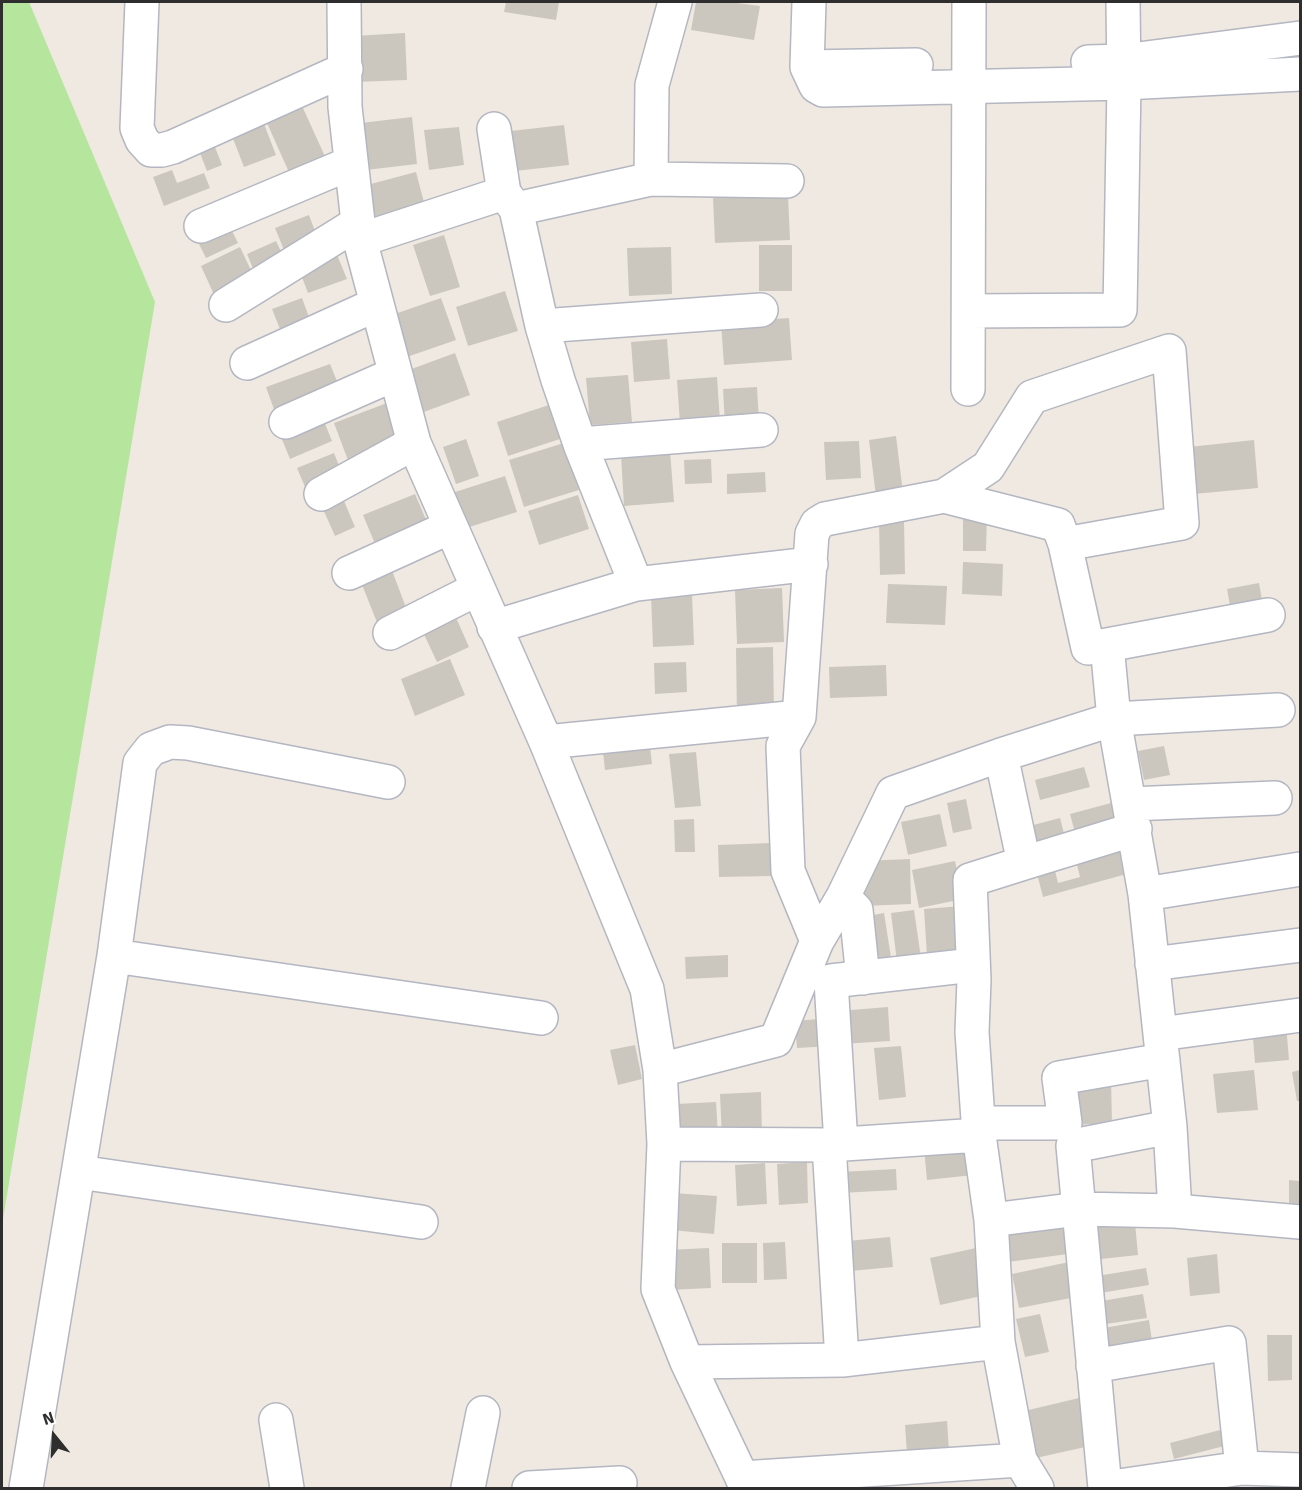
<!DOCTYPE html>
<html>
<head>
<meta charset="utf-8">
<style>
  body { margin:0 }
  #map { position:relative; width:1302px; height:1490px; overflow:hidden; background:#efe9e1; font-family:Signika,sans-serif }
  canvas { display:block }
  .frame { position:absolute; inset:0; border:3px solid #2e2e2e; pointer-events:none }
  .north { position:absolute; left:24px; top:1406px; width:60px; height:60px; -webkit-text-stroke:4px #fff; paint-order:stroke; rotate:342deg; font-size:16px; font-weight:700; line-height:24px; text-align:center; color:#2e2e2e }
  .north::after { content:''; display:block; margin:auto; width:21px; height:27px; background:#2e2e2e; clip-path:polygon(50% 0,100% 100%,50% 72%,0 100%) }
</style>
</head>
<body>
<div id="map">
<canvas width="1302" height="1490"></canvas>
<div class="frame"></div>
<div class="north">N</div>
</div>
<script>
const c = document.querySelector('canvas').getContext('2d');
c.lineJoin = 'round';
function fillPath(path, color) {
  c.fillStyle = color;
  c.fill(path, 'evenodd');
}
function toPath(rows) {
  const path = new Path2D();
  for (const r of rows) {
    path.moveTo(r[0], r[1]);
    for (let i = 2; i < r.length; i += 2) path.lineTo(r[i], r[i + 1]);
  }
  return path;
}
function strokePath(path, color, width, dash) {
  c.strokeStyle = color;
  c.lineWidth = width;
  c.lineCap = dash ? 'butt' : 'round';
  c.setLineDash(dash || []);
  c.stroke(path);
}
const green = toPath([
  [2,2,29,2,155,302,2,1225]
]);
const building = toPath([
  [506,2,559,2,556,20,504,12],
  [696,2,729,2,760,6,754,40,691,30],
  [405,33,407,80,355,82,353,36],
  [303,108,328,163,292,179,267,123],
  [412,117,417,164,366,170,361,123],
  [264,124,276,155,244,167,232,136],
  [564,125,569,165,515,171,511,131],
  [459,127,464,165,429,170,424,130],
  [213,142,222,165,207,171,198,148],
  [172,170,177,183,204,173,210,188,164,206,153,177],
  [416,172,425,206,376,219,367,185],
  [788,195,790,240,715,243,713,198],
  [309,215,319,242,286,255,275,228],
  [227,221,238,243,206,258,195,236],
  [444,235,460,287,430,296,413,245],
  [276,241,287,264,257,278,247,254],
  [759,245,792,245,792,291,759,291],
  [240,247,256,281,216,299,201,266],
  [671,247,672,294,629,296,627,248],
  [335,250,347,279,308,293,297,264],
  [505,291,518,331,468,346,456,307],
  [302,298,313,328,284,339,272,309],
  [441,298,456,340,404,358,389,316],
  [789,318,792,360,724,365,721,323],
  [667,339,670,379,634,382,631,342],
  [455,353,470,395,421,413,406,371],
  [330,364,341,391,276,415,266,387],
  [628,375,632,422,590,425,586,378],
  [717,377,720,421,680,424,677,380],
  [757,387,759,422,725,425,723,389],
  [387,403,402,442,349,463,334,423],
  [549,405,560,439,508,456,497,422],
  [321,414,332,441,290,459,279,432],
  [896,436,904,501,877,504,869,440],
  [466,439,479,476,456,484,443,447],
  [1254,440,1258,488,1194,494,1189,447],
  [859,441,861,478,826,480,824,442],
  [564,443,579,490,524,507,509,460],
  [670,451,674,502,624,506,621,455],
  [334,453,344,478,308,494,297,468],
  [711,459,712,483,685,484,684,460],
  [765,472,766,492,727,494,727,474],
  [505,476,517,512,463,529,452,493],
  [339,489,355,527,335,536,318,498],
  [415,494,430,529,378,551,363,515],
  [578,495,589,529,539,545,528,511],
  [987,514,986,551,963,551,963,515],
  [879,520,904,520,905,574,880,575],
  [388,560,410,618,380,630,357,572],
  [963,562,1003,564,1002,596,962,594],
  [1259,583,1264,611,1232,617,1227,589],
  [888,584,947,586,945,625,886,623],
  [782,588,784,642,737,644,735,590],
  [692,594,694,645,653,647,651,595],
  [454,613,469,647,437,662,421,628],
  [773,647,774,717,737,717,736,648],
  [450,659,465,695,415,716,401,679],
  [686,662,687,692,655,694,654,663],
  [886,665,887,696,830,698,829,667],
  [649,738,652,764,605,770,602,744],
  [1164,746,1170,775,1144,780,1138,751],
  [696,752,701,806,675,808,669,754],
  [1084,767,1090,787,1040,800,1035,780],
  [966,799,972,829,953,833,947,803],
  [1111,803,1119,833,1078,844,1070,814],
  [940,814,947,846,908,855,901,822],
  [1060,818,1067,845,1029,855,1022,828],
  [694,819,695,852,675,852,674,820],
  [1125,838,1134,872,1043,897,1034,862,1052,858,1058,883,1080,877,1074,852],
  [771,843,772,876,719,877,718,845],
  [910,859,911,904,863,906,862,861],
  [955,861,963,899,919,908,912,870],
  [962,906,965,953,927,956,924,909],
  [914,910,921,958,897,962,891,913],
  [884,913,893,970,872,974,862,917],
  [728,955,728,977,686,979,685,957],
  [888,1007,890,1041,842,1044,839,1011],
  [830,1018,832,1046,797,1048,795,1021],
  [1286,1024,1289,1060,1255,1063,1252,1026],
  [635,1045,642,1079,618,1085,610,1050],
  [901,1046,906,1097,879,1100,874,1048],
  [1254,1070,1258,1110,1217,1113,1213,1074],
  [1300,1070,1300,1101,1297,1101,1292,1072],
  [1111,1079,1112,1123,1074,1125,1072,1081],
  [761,1092,762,1137,722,1139,720,1094],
  [716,1102,718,1135,677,1137,676,1104],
  [970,1143,973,1175,927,1180,924,1148],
  [807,1162,808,1203,779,1205,777,1164],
  [765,1163,767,1204,737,1206,735,1165],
  [896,1169,897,1190,841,1193,840,1172],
  [1289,1180,1300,1181,1300,1215,1289,1215],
  [673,1193,717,1196,714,1234,671,1230],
  [1063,1215,1068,1254,1008,1262,1002,1223],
  [1135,1223,1138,1255,1092,1260,1089,1227],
  [890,1237,893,1267,840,1272,837,1242],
  [785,1242,787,1279,764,1280,763,1243],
  [722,1243,757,1243,757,1283,722,1283],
  [709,1248,711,1288,668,1290,666,1250],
  [976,1248,986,1295,940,1305,930,1258],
  [1217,1254,1220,1293,1190,1296,1187,1258],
  [1069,1262,1076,1297,1019,1308,1012,1274],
  [1146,1268,1149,1285,1094,1294,1091,1277],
  [1143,1294,1147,1318,1099,1325,1095,1302],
  [1040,1314,1049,1352,1025,1357,1016,1319],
  [1149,1320,1153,1348,1102,1356,1098,1329],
  [1267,1335,1292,1335,1292,1380,1268,1381],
  [1079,1398,1090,1446,1031,1459,1020,1412],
  [947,1421,949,1451,907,1454,905,1425],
  [1224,1429,1228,1445,1174,1459,1170,1443]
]);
const minor = toPath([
  [142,2,137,128,142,140,151,150,162,150,173,147,346,69],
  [344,2,345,107,360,240,414,443,546,742,647,989,660,1070,664,1144,658,1289,687,1362,747,1488],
  [809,2,807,67,816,86,823,90,1124,83,1300,74],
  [1088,62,1123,61,1300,38],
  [807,67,916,65],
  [494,129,504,193],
  [651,179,787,181],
  [516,209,651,179,652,85,675,2],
  [201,226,351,163],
  [360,240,504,193,516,209,542,326,558,380,580,444,636,584,811,564],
  [226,305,358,223],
  [969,311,1120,310,1124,83,1123,2],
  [542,326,761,310],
  [247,363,377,304],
  [968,389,969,2],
  [286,422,395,374],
  [580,444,761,430],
  [321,494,414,443],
  [944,496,1058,525,1065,544,1088,648,1107,645,1114,719,1145,894,1170,1127,1175,1211],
  [349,573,450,527],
  [494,627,636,584],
  [390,633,477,589],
  [1107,645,1268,615],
  [546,742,799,717],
  [1001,755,1024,863,970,880,974,980,972,1032,979,1135,991,1220,998,1342,1020,1460,1037,1488],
  [1130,804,1275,798],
  [1024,863,1135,829],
  [1145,894,1300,869],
  [843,897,856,910,863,978],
  [817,941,788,871,783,746,799,717,812,534,817,524,825,519,944,496,988,467,1032,397,1169,351,1182,523,1065,544],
  [114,956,541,1018],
  [1152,964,1300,945],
  [1160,1034,1300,1015],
  [660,1070,776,1040,817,941,843,897,893,793,1001,755,1114,719,1278,710],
  [978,1123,1065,1123,1059,1078,1163,1060],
  [664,1144,829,1145,979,1135],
  [841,1144,831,981,973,965],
  [829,1145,842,1360],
  [79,1172,421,1222],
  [991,1220,1079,1209,1175,1211,1300,1222],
  [687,1362,842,1360,998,1342],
  [1093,1366,1229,1343,1242,1468],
  [276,1420,287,1488],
  [742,1478,1020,1460],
  [26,1488,114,956,140,763,151,749,170,742,188,743,388,782],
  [468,1488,483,1413],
  [529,1488,620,1483],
  [1105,1488,1073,1146,1170,1127],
  [1105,1488,1242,1468,1300,1470]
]);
fillPath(green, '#b6e59e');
fillPath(building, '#cbc7bf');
strokePath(minor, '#b4b7c1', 36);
strokePath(minor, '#fff', 33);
</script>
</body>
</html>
